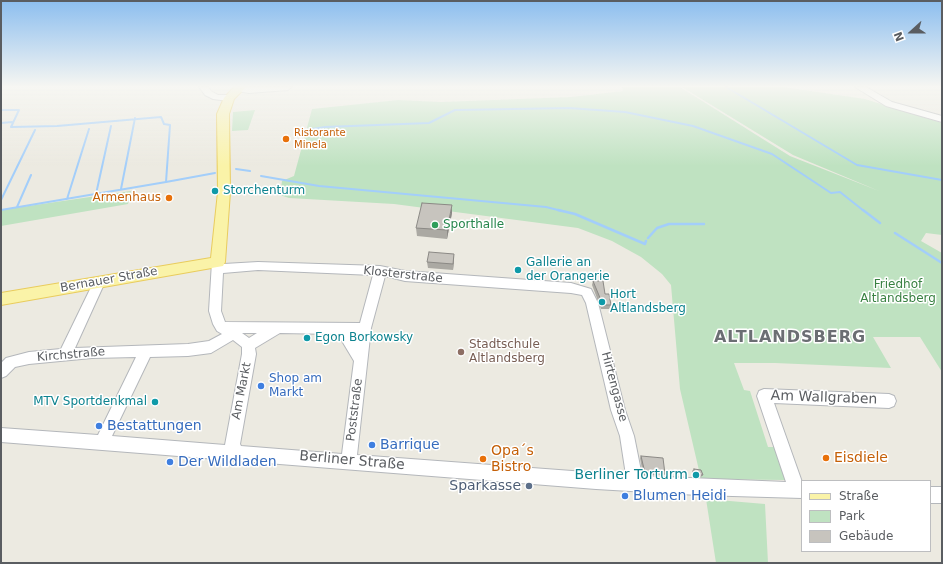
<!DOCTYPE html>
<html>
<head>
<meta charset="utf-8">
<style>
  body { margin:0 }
  #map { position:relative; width:943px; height:564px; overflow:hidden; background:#eceae1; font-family:"DejaVu Sans",sans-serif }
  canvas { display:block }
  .frame { position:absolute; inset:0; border:2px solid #5a5d61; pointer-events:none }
  .legend { position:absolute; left:801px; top:480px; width:130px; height:72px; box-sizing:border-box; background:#fff; border:1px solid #bdbec0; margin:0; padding:5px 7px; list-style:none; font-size:12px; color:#5a5d61 }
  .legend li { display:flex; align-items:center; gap:8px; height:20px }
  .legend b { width:20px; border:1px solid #bdbec0 }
  .north { position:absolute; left:891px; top:12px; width:40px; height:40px; -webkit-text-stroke:3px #fff; paint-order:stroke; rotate:249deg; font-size:11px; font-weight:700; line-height:16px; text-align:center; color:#5a5d61 }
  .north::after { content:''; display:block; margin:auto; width:14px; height:18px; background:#5a5d61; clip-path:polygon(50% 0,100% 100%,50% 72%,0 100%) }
</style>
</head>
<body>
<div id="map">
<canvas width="943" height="564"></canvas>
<div class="frame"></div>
<ul class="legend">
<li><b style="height:5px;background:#faf3a8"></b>Straße</li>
<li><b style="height:11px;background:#bfe2c1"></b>Park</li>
<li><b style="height:11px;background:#c7c4be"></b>Gebäude</li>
</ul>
<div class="north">N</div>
</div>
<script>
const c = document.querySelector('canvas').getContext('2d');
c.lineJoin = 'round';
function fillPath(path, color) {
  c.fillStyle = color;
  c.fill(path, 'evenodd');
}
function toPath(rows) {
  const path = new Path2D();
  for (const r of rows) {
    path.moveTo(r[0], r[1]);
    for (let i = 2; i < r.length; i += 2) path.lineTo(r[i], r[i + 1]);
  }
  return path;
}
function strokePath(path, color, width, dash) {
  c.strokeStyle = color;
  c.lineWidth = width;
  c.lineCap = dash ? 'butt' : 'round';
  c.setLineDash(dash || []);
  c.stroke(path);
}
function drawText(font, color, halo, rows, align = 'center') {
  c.font = font + ' "DejaVu Sans",sans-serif';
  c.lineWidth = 3;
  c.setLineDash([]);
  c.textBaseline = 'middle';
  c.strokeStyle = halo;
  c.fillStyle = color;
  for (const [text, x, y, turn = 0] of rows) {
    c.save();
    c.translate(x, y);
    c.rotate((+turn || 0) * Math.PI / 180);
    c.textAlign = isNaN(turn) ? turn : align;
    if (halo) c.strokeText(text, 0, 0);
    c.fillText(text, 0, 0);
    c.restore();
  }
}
const green = toPath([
  [622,87,680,87,790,156,879,191,793,155,682,87,784,87,865,99,942,123,942,235,926,233,921,241,942,253,942,372,920,337,873,337,891,368,775,363,734,363,744,390,750,391,768,447,777,447,787,475,785,480,701,479,680,389,671,285,662,274,641,257,612,241,578,228,394,204,289,198,280,195,282,181,294,176,312,109,398,100,441,102,571,97,623,91],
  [255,110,248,130,232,131,233,112],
  [131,191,128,204,1,226,1,210],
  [706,499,765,504,768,563,716,563]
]);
const streamFar1 = toPath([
  [726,87,857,165,942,180],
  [1,110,19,110,11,127,57,126,161,117,164,124,170,125,166,182,215,173],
  [1,123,12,122],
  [300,131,325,127,429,123,455,110,569,108,625,112,693,126,772,154,831,193,840,192,864,211],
  [236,169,250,171],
  [261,176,319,186,546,207,562,211],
  [121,189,135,118],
  [96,194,111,126],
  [67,199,89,129],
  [1,200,35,130],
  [17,207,31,175],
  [1,210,166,182]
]);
const stream = toPath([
  [558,210,575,214,645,244,646,241],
  [863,210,880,223],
  [895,233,942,263],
  [648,238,657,228,669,224,704,224]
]);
const minor = toPath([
  [199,87,208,87,211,91,218,95,229,95,233,98,229,101,213,99,205,95,199,87],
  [237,87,292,87,288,90,249,93,237,91,237,87],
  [855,87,866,87,892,102,942,116,942,122,886,106,855,87],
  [218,258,222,259,224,264,258,262,380,266,405,271,571,283,591,289,598,303,625,410,634,436,642,476,786,482,757,396,759,391,764,389,889,394,894,396,896,401,894,406,889,408,774,403,802,482,802,498,698,495,596,489,1,442,1,428,98,435,136,357,92,358,29,364,15,367,6,376,1,378,1,363,6,358,29,352,61,349,95,279,99,277,103,279,105,282,75,348,188,344,209,341,222,334,217,331,213,324,209,311,212,262,214,259,218,258],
  [258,270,373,275,360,323,225,322,221,311,223,273,258,270],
  [385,276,405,281,571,293,582,295,586,303,611,410,620,436,626,475,357,455,371,328,385,276],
  [242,333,257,333,249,338,242,333],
  [280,333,334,334,342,341,354,361,342,454,241,446,240,444,256,354,255,348,280,333],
  [352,334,358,334,357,341,352,334],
  [233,340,242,347,242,354,225,445,112,436,150,357,188,356,211,353,233,340],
  [930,487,942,487,942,503,930,503,930,487]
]);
const major = toPath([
  [234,87,246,87,234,99,229,114,230,192,225,262,223,266,1,305,1,293,211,258,218,192,217,114,224,98,234,87]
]);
const wall = toPath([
  [452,213,447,239,417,236,416,228],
  [454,254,454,259,453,270,428,268,427,262],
  [593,281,605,294,611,305,609,309,601,309,592,285],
  [641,456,665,474,664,475,643,475,640,458],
  [694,469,703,475,701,477,693,477,692,471]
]);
const shadedWall = toPath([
  [452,205,452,213,447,239,447,230],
  [454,254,454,259,453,270,453,264]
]);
const building = toPath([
  [422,203,452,205,447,230,416,228,422,203],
  [429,252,454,254,453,264,427,262,429,252],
  [593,281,603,281,605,294,609,294,611,305,603,305,593,281],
  [641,456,663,458,665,474,645,473,641,456],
  [694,469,701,470,703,475,695,475,694,469]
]);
const markers = [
  [286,139,4,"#e8710a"],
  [215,191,4,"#0f9aa8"],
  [169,198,4,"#e8710a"],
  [435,225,4,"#2e9e5b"],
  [518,270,4,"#0f9aa8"],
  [602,302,4,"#0f9aa8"],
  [307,338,4,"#0f9aa8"],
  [461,352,4,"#8d6e63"],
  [261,386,4,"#3f7fe0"],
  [155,402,4,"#0f9aa8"],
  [99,426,4,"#3f7fe0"],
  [372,445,4,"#3f7fe0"],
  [826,458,4,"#e8710a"],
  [483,459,4,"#e8710a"],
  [170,462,4,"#3f7fe0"],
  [696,475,4,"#0f9aa8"],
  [529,486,4,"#5c6f8a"],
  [625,496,4,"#3f7fe0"]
];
const farFoodnames = [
  ["Ristorante",294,133],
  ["Minela",294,145]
];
const cultureNames = [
  ["Storchenturm",223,191],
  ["Gallerie an",526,263],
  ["der Orangerie",526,277],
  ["Hort",610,295],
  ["Altlandsberg",610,309],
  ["Egon Borkowsky",315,338],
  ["MTV Sportdenkmal",147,402,"right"]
];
const foodNames = [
  ["Armenhaus",161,198]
];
const leisureNames = [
  ["Sporthalle",443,225]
];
const streetNames = [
  ["Klosterstraße",403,275,6],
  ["Bernauer Straße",109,280,-10],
  ["Kirchstraße",71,355,-5],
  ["Hirtengasse",614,387,75],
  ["Am Markt",242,391,-79],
  ["Poststraße",355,410,-83]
];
const parkNames = [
  ["Friedhof",898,285],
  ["Altlandsberg",898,299]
];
const educationNames = [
  ["Stadtschule",469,345],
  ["Altlandsberg",469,359]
];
const shopNames = [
  ["Shop am",269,379],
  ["Markt",269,393]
];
const nearStreetnames = [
  ["Am Wallgraben",824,398,2],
  ["Berliner Straße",352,461,5]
];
const nearShopnames = [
  ["Bestattungen",107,426],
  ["Barrique",380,445],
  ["Der Wildladen",178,462],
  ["Blumen Heidi",633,496]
];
const nearFoodnames = [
  ["Opa´s",491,451],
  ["Bistro",491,467],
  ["Eisdiele",834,458]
];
const nearCulturenames = [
  ["Berliner Torturm",688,475]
];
const nearServicenames = [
  ["Sparkasse",521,486]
];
const districtNames = [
  ["ALTLANDSBERG",790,338]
];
fillPath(green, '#bfe2c1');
strokePath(streamFar1, '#a3cefa', 2);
strokePath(stream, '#a3cefa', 2.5);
strokePath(minor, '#b4b7bb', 2);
strokePath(major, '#e9cc5d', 2);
fillPath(minor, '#fff');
fillPath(major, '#faf3a8');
fillPath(wall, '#aba9a3');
fillPath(shadedWall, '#8b8985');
fillPath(building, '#c7c4be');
strokePath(building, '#8b8985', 1);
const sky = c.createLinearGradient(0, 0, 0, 166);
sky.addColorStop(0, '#8cbeef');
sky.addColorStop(0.52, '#f6f6f2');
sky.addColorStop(1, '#f6f6f200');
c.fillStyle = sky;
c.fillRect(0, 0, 943, 166);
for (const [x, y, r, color] of markers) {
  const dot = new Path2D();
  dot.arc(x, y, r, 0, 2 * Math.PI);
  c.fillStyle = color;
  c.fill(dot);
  strokePath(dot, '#fff', 1.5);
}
drawText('10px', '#c56008', '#fff', farFoodnames, 'left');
drawText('12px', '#0d838f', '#fff', cultureNames, 'left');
drawText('12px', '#c56008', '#fff', foodNames, 'right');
drawText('12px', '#27864d', '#fff', leisureNames, 'left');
drawText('12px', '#5a5d61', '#fff', streetNames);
drawText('12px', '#398142', '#fff', parkNames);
drawText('12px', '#785e54', '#fff', educationNames, 'left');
drawText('12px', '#366cbe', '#fff', shopNames, 'left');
drawText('14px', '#5a5d61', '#fff', nearStreetnames);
drawText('14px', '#366cbe', '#fff', nearShopnames, 'left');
drawText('14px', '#c56008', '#fff', nearFoodnames, 'left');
drawText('14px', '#0d838f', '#fff', nearCulturenames, 'right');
drawText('14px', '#4e5e75', '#fff', nearServicenames, 'right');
c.letterSpacing = '1px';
drawText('bold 16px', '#6b6e73', '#fff', districtNames);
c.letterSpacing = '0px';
</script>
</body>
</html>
